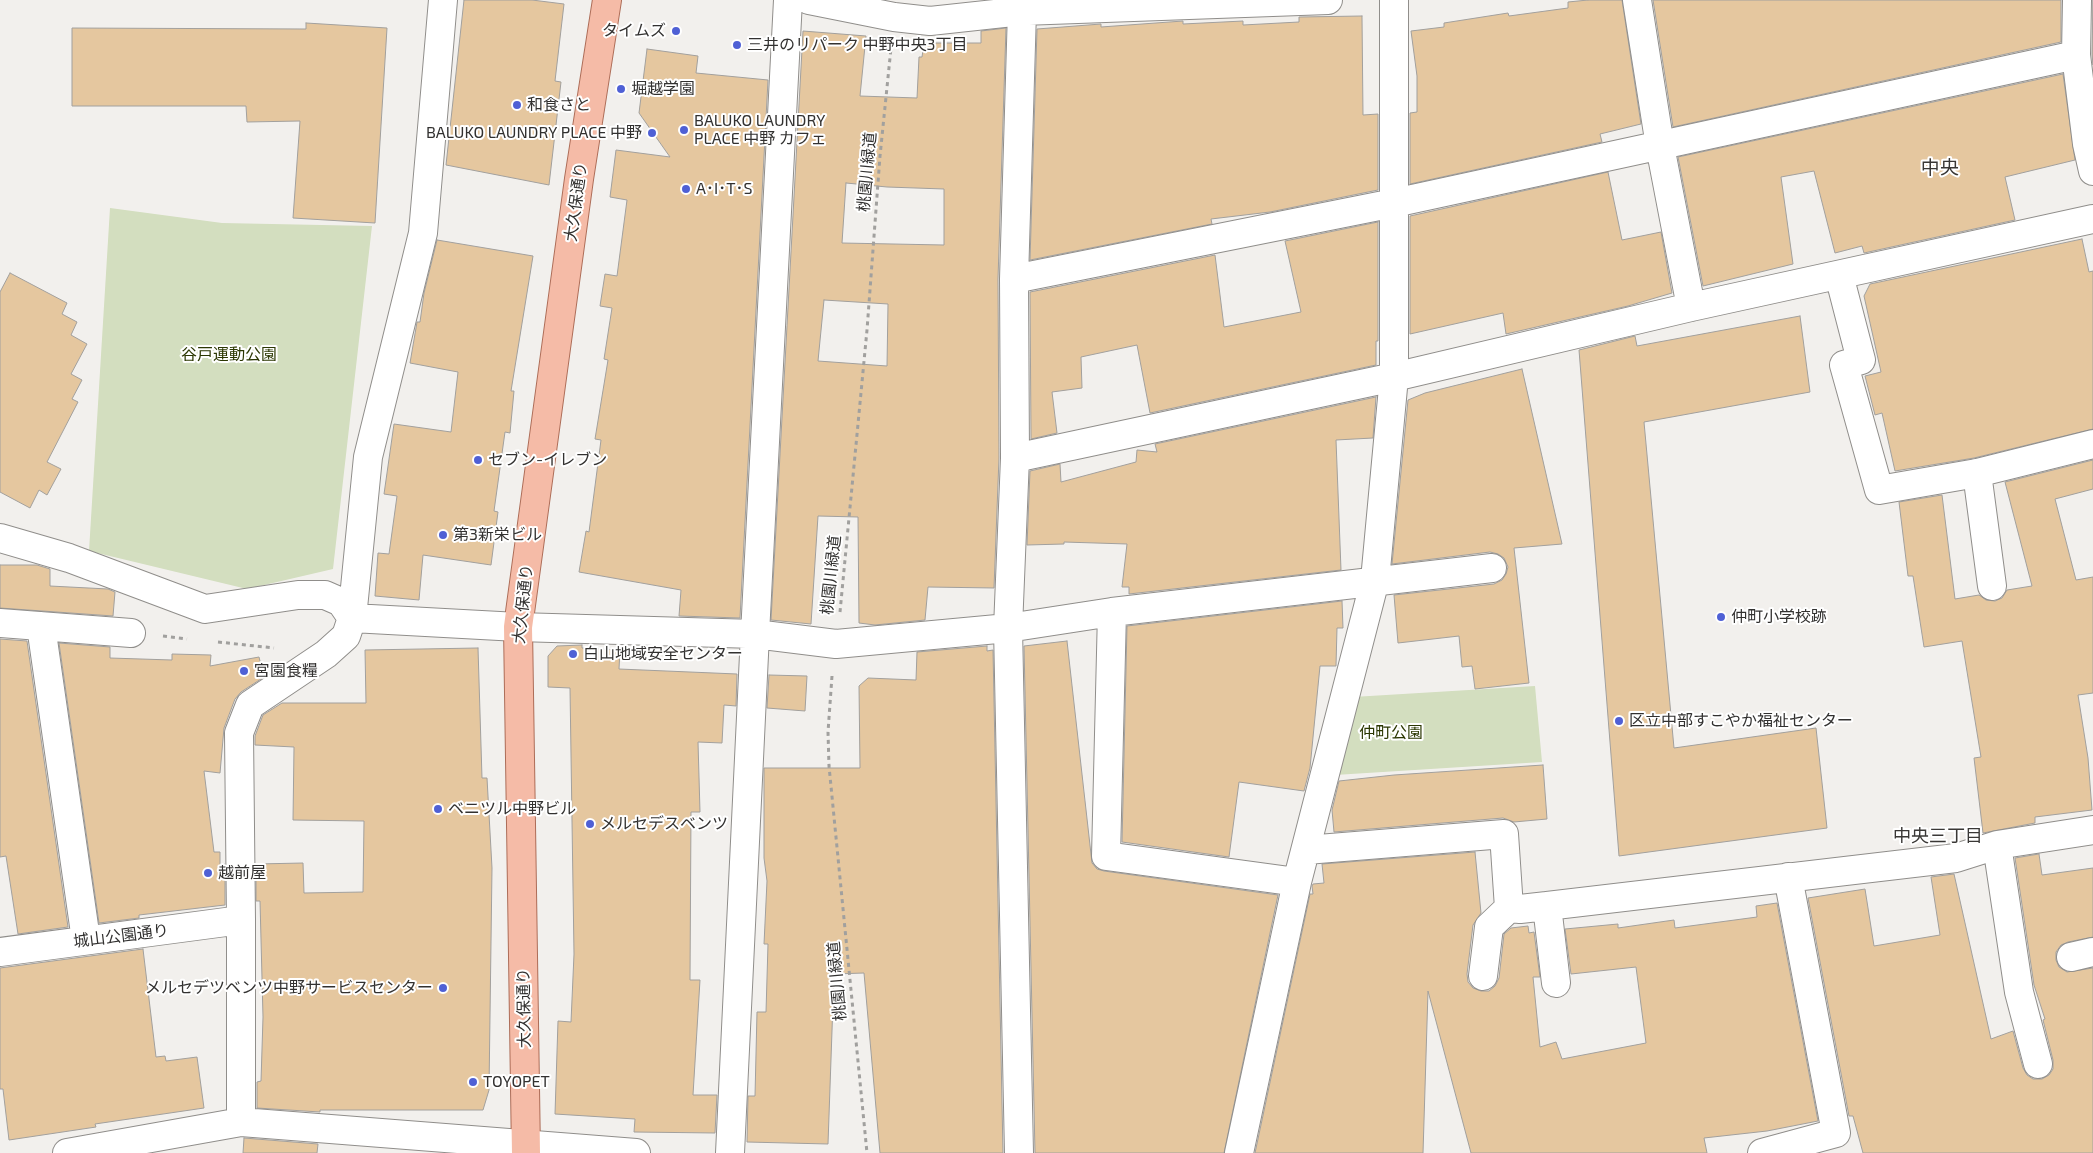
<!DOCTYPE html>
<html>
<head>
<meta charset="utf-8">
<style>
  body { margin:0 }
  canvas { display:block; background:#f2f0ed }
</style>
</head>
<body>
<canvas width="2093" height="1153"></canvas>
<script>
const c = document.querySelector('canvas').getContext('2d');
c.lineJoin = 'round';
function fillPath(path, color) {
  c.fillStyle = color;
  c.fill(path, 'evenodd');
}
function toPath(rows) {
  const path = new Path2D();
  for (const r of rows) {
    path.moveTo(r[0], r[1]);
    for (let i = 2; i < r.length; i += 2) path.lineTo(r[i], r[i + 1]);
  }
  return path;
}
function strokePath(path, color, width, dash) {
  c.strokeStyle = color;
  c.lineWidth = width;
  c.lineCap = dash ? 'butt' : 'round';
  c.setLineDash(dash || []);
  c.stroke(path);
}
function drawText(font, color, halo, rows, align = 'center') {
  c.font = font + ' "Exo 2","Noto Sans JP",sans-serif';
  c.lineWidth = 4;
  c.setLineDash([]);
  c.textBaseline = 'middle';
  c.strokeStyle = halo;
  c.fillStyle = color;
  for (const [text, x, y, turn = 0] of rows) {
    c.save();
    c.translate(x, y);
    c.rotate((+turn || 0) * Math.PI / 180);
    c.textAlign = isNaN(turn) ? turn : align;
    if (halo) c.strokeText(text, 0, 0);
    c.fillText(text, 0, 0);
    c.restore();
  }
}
const green = toPath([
  [110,208,222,223,372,226,333,569,247,589,89,551],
  [1535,686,1542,762,1335,775,1353,697]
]);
const building = toPath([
  [464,0,532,0,564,4,555,81,561,82,549,185,446,165,464,0],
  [1588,0,1622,0,1641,124,1600,134,1602,142,1410,184,1410,113,1417,112,1417,76,1411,31,1444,27,1444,23,1508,13,1509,16,1568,8,1568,2,1588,0],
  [1653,0,2061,0,2061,42,1673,127,1653,0],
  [2093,0,2093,65,2092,54,2093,0],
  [1362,16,1363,115,1378,114,1378,190,1270,212,1211,219,1212,224,1030,260,1037,29,1101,24,1101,27,1183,21,1183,24,1243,21,1243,25,1299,22,1299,17,1362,16],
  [306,23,387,28,375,223,293,218,300,121,247,122,246,106,72,106,72,28,306,29,306,23],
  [1006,28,998,279,999,458,994,588,928,587,925,620,875,625,859,623,858,517,818,516,811,624,771,620,803,31,866,36,860,96,917,98,919,57,922,57,924,43,981,43,981,31,1006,28],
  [846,183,887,187,944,189,944,245,842,243,846,183],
  [824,300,888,304,887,366,818,361,824,300],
  [647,49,698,56,696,73,768,80,740,618,679,616,681,590,579,572,586,531,589,532,601,440,595,439,608,360,604,359,612,308,600,306,605,274,617,276,627,200,610,197,616,150,670,157,639,113,647,49],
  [2063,74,2075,160,2005,177,2015,220,1864,253,1862,246,1835,253,1814,171,1781,177,1793,264,1703,286,1678,157,2063,74],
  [1608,172,1622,240,1661,232,1672,293,1628,306,1506,334,1503,313,1410,334,1410,216,1608,172],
  [1378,222,1378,341,1376,341,1376,365,1150,413,1137,345,1081,357,1082,388,1052,392,1057,433,1031,439,1030,292,1215,255,1224,327,1301,312,1285,241,1378,222],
  [2082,239,2089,272,2093,271,2093,429,1974,458,1895,471,1882,413,1875,415,1865,376,1881,372,1864,296,1870,284,2082,239],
  [437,240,533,256,511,391,514,391,510,433,505,432,494,511,498,512,491,565,423,555,419,600,375,596,378,553,389,554,397,496,384,494,394,424,451,432,458,372,410,363,416,328,417,322,420,322,424,293,437,240],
  [10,273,67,303,62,314,77,322,71,335,87,344,71,374,82,380,72,399,78,402,47,462,61,469,47,495,39,490,30,508,0,492,0,292,10,273],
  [1800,316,1810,392,1644,422,1674,748,1816,728,1827,828,1619,856,1579,350,1635,336,1637,346,1800,316],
  [1522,369,1562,544,1514,548,1529,683,1475,689,1472,666,1462,667,1459,636,1398,643,1394,595,1494,584,1502,580,1506,574,1508,567,1504,558,1498,554,1490,552,1392,564,1408,400,1425,393,1522,369],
  [1376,397,1373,438,1336,440,1341,570,1129,594,1129,587,1122,587,1127,544,1064,542,1064,544,1027,545,1030,471,1060,464,1061,482,1136,462,1137,450,1157,452,1155,444,1376,397],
  [2093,460,2093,489,2055,499,2076,580,2093,577,2093,693,2078,695,2088,758,2092,810,2035,817,2035,823,1983,833,1974,758,1981,757,1962,641,1924,647,1913,576,1908,576,1899,502,1942,495,1955,599,1979,595,1986,600,1995,601,2002,598,2007,590,2032,586,2005,482,2093,460],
  [0,565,37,565,50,569,50,586,108,589,115,592,113,616,0,608,0,565],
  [1342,601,1343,628,1337,628,1336,666,1320,666,1310,768,1304,791,1239,782,1229,857,1122,842,1127,626,1342,601],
  [0,639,27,641,68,927,18,934,6,856,0,857,0,639],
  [1067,641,1092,863,1097,869,1104,871,1278,895,1224,1153,1035,1153,1024,646,1067,641],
  [59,643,110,647,110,658,172,660,172,654,211,655,210,666,259,657,264,677,241,692,235,699,224,728,220,773,204,771,214,852,220,852,220,864,225,864,225,905,139,915,139,918,99,923,59,643],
  [582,645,582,648,620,650,619,669,737,674,736,706,724,705,722,743,698,742,700,812,691,812,690,980,700,980,693,1095,717,1095,715,1133,634,1132,635,1119,555,1114,558,1021,571,1022,574,954,570,688,548,687,548,656,557,646,582,645],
  [987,646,987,651,993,650,1003,1153,880,1153,864,973,834,974,828,1144,747,1142,748,1096,755,1096,757,1012,766,1012,768,944,764,944,767,881,764,858,764,768,860,768,859,686,868,678,916,680,917,652,987,646],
  [478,648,482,778,487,778,492,868,489,1090,483,1110,320,1110,320,1112,257,1108,257,1082,261,1081,263,1017,260,901,256,901,256,864,303,863,304,893,363,892,364,821,293,820,294,747,255,745,255,736,263,715,282,703,366,703,365,650,478,648],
  [769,675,807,676,805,711,767,708,769,675],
  [1543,765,1547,819,1514,822,1503,818,1334,832,1332,810,1339,781,1394,775,1543,765],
  [1475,852,1481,913,1473,925,1467,974,1468,982,1473,988,1481,991,1489,991,1495,986,1499,978,1504,934,1511,928,1528,926,1529,933,1534,932,1540,977,1533,977,1540,1047,1556,1042,1562,1059,1646,1043,1636,967,1571,974,1565,929,1618,924,1618,928,1674,920,1675,928,1757,917,1756,906,1777,903,1818,1121,1767,1131,1704,1138,1707,1153,1471,1153,1428,991,1423,1153,1255,1153,1310,894,1313,894,1312,886,1313,884,1324,883,1322,864,1475,852],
  [2039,854,2042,875,2093,868,2093,937,2068,942,2061,945,2056,952,2056,960,2059,967,2067,972,2093,968,2093,1153,1863,1153,1853,1116,1849,1116,1808,898,1865,889,1874,946,1940,935,1931,877,1954,874,1991,1039,2013,1031,2023,1068,2027,1075,2033,1079,2042,1079,2049,1075,2053,1069,2053,1060,2043,1020,2045,1019,2034,985,2015,858,2039,854],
  [143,949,156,1057,165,1056,166,1061,197,1057,204,1108,95,1124,96,1127,9,1140,3,1089,0,1089,0,968,143,949],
  [244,1138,318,1144,317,1153,243,1153,244,1138]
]);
const path = toPath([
  [840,612,867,330,880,156,891,48],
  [163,636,187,639],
  [218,642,274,648],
  [832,676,828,732,829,766,867,1153]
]);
const minor = toPath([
  [809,0,894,17,930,21,1022,11,1328,0],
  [1637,0,1660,146,1691,307],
  [2077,0,2076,55,2087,144,2093,171],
  [1839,275,1861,360,1844,365,1879,490,1977,473,2093,444],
  [1014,279,1394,203,2076,55],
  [1015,458,1394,377,1691,307,2093,219],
  [1977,473,1992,586],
  [0,538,69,558,205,609,298,595,325,595,341,602,352,618,518,627,755,634,836,644,1008,628,1112,612,1492,568],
  [1112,612,1106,856,1297,882],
  [0,623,131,633],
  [41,626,86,940],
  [1997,845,2019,992,2038,1064],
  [1306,850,1504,834,1509,908,1489,927,1483,976],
  [1547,906,1556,983],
  [1509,908,1520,909,1547,906,1956,858,1997,845,2093,830],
  [0,952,241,920],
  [2071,957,2093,952],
  [241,1122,241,920,239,733,250,705,326,654,346,636,352,618,368,457,423,233,443,0],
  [67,1153,241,1122,636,1153],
  [730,1153,755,634,788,0],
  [1019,1153,1008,628,1015,458,1014,279,1022,11],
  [1239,1153,1297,882,1375,580,1394,377,1394,0],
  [1762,1153,1836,1133,1788,877]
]);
const major = toPath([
  [526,1153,518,627,579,179,607,0]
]);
const markers = [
  [676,31,5,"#4f60d5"],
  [737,45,5,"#4f60d5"],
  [621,89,5,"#4f60d5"],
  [517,105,5,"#4f60d5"],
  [684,130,5,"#4f60d5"],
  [652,133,5,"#4f60d5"],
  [686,189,5,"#4f60d5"],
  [478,460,5,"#4f60d5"],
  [443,535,5,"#4f60d5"],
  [1721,617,5,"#4f60d5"],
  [573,654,5,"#4f60d5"],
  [244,671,5,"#4f60d5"],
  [1619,721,5,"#4f60d5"],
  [438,809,5,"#4f60d5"],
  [590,824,5,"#4f60d5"],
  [208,873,5,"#4f60d5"],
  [443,988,5,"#4f60d5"],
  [473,1082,5,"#4f60d5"]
];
const poiNames = [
  ["タイムズ",666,31,"right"],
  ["三井のリパーク 中野中央3丁目",747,45],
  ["堀越学園",631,89],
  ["和食さと",527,105],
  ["BALUKO LAUNDRY",694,121],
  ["PLACE 中野 カフェ",694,139],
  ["BALUKO LAUNDRY PLACE 中野",642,133,"right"],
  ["A･I･T･S",696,189],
  ["セブン-イレブン",488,460],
  ["第3新栄ビル",453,535],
  ["仲町小学校跡",1731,617],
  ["白山地域安全センター",583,654],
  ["宮園食糧",254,671],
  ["区立中部すこやか福祉センター",1629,721],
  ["ベニツル中野ビル",448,809],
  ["メルセデスベンツ",600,824],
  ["越前屋",218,873],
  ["メルセデツベンツ中野サービスセンター",433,988,"right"],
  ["TOYOPET",483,1082]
];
const streetNames = [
  ["桃園川緑道",867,172,-85],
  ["大久保通り",576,202,-82],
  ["桃園川緑道",831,575,-84],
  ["大久保通り",523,604,-84],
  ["城山公園通り",121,936,-7],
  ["桃園川緑道",837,981,-95],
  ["大久保通り",524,1008,-91]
];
const parkNames = [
  ["谷戸運動公園",229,355],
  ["仲町公園",1391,733]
];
const neighbourhoodNames = [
  ["中央三丁目",1938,836]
];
const quarterNames = [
  ["中央",1940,168]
];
fillPath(green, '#d3debf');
fillPath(building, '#e5c79f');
strokePath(building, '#a2a09d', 1);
strokePath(minor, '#908e8b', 30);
strokePath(major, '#ad6d58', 30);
strokePath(path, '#a1a09e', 3, [4, 4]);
strokePath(minor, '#fff', 28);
strokePath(major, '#f5bba7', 28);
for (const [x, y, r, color] of markers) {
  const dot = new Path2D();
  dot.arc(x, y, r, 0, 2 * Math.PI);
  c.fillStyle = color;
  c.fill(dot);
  strokePath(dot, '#fff', 2);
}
drawText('16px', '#323130', '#fff', poiNames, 'left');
drawText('16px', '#323130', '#fff', streetNames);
drawText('16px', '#2b3702', '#fff', parkNames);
drawText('18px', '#3a3836', '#fff', neighbourhoodNames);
drawText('19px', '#3a3836', '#fff', quarterNames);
</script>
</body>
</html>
